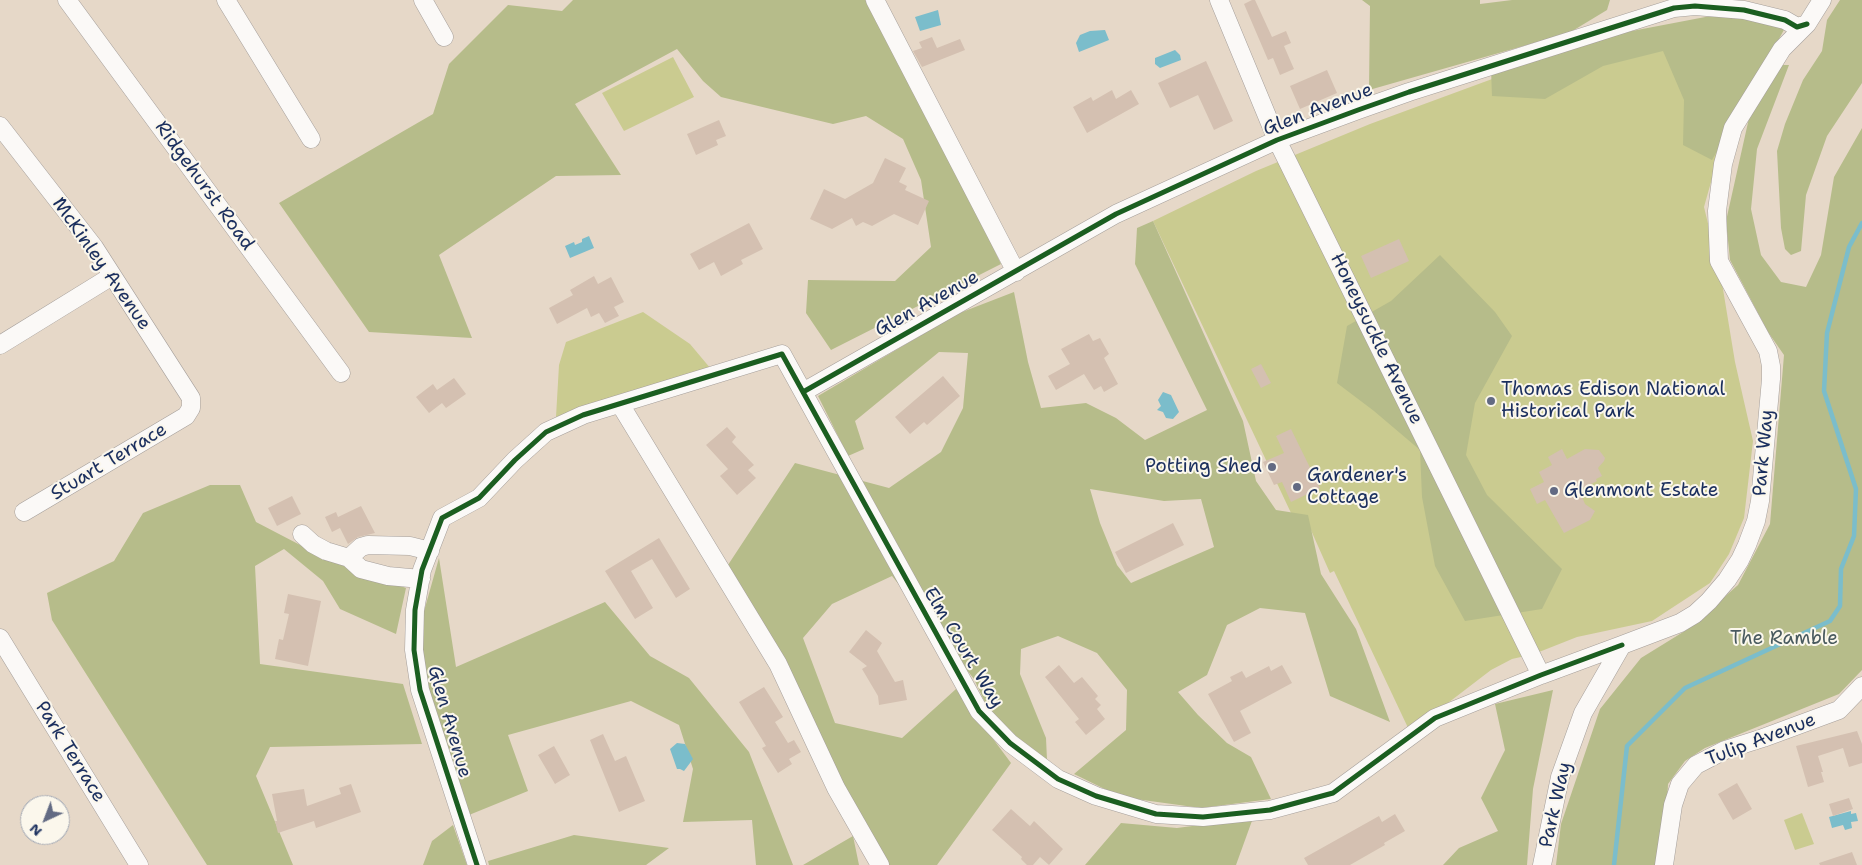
<!DOCTYPE html>
<html>
<head>
<meta charset="utf-8">
<style>
  body { margin:0 }
  #map { position:relative; width:1862px; height:865px; overflow:hidden; background:#e6d8c8; font-family:"Shantell Sans",sans-serif }
  canvas { display:block }
  .north { position:absolute; left:20px; top:795px; width:50px; height:50px; box-sizing:border-box; background:#fbf7ec; border:1px solid #a1a7b3; border-radius:50%; rotate:223deg; font-size:14px; font-weight:700; line-height:20px; text-align:center; color:#1b2f5e }
  .north::after { content:''; display:block; margin:auto; width:18px; height:22px; background:#626a83; clip-path:polygon(50% 0,100% 100%,50% 72%,0 100%) }
</style>
</head>
<body>
<div id="map">
<canvas width="1862" height="865"></canvas>
<div class="north">N</div>
</div>
<script>
const c = document.querySelector('canvas').getContext('2d');
c.lineJoin = 'round';
function fillPath(path, color) {
  c.fillStyle = color;
  c.fill(path, 'evenodd');
}
function toPath(rows) {
  const path = new Path2D();
  for (const r of rows) {
    path.moveTo(r[0], r[1]);
    for (let i = 2; i < r.length; i += 2) path.lineTo(r[i], r[i + 1]);
  }
  return path;
}
function strokePath(path, color, width, dash) {
  c.strokeStyle = color;
  c.lineWidth = width;
  c.lineCap = dash ? 'butt' : 'round';
  c.setLineDash(dash || []);
  c.stroke(path);
}
function drawText(font, color, halo, rows, align = 'center') {
  c.font = font + ' "Shantell Sans",sans-serif';
  c.lineWidth = 4;
  c.setLineDash([]);
  c.textBaseline = 'middle';
  c.strokeStyle = halo;
  c.fillStyle = color;
  for (const [text, x, y, turn = 0] of rows) {
    c.save();
    c.translate(x, y);
    c.rotate((+turn || 0) * Math.PI / 180);
    c.textAlign = isNaN(turn) ? turn : align;
    if (halo) c.strokeText(text, 0, 0);
    c.fillText(text, 0, 0);
    c.restore();
  }
}
const green = toPath([
  [1671,31,1732,107,1704,207,1721,277,1735,362,1753,441,1744,518,1729,554,1710,583,1652,621,1577,637,1534,654,1512,659,1491,670,1410,732,1334,571,1330,573,1310,528,1300,532,1153,221,1256,171,1370,124,1522,68],
  [673,57,694,97,624,131,602,93],
  [643,312,690,344,711,369,556,417,559,365,566,342],
  [1802,813,1814,844,1795,850,1784,820]
]);
const forest = toPath([
  [573,0,865,0,887,27,1001,264,831,350,806,313,808,280,895,281,931,247,921,180,903,139,866,116,833,124,721,97,703,81,677,49,575,104,621,175,556,176,439,255,472,338,369,332,279,203,433,114,449,64,508,5,562,11],
  [1362,0,1480,0,1480,4,1512,0,1610,0,1607,10,1569,33,1369,90,1370,6],
  [1840,0,1862,0,1862,83,1827,136,1806,195,1801,251,1791,255,1785,249,1781,228,1777,151,1785,124,1803,80,1822,51,1827,20],
  [1721,14,1785,28,1712,160,1683,145,1684,100,1663,51,1603,66,1545,99,1492,96,1491,69,1611,35],
  [1780,65,1789,65,1757,149,1751,209,1761,255,1781,282,1806,287,1821,255,1834,177,1862,128,1862,670,1839,694,1705,748,1685,761,1668,784,1666,822,1658,865,1556,865,1561,824,1600,709,1641,658,1688,629,1738,585,1770,524,1784,355,1768,332,1730,260,1726,221,1749,118],
  [1153,221,1243,421,1256,481,1276,510,1308,515,1321,574,1356,629,1390,722,1330,696,1305,613,1260,608,1227,625,1207,675,1178,692,1198,715,1227,743,1251,757,1271,799,1201,808,1121,797,1074,774,1126,730,1127,690,1097,653,1058,636,1021,649,1020,674,1046,738,1047,760,994,722,974,679,892,576,832,604,803,638,835,723,902,738,956,689,1011,763,937,865,879,865,726,568,795,463,889,488,941,452,963,408,968,353,939,352,855,421,864,449,848,456,818,396,957,314,1014,292,1028,362,1041,408,1086,403,1116,418,1145,440,1207,410,1135,264,1137,228],
  [1090,489,1164,501,1201,499,1214,547,1131,583,1117,565,1100,523],
  [1440,255,1495,312,1512,336,1475,403,1466,455,1487,495,1562,569,1542,609,1465,621,1435,566,1422,497,1420,450,1374,411,1337,383,1347,326,1391,301],
  [210,485,240,485,256,522,327,559,406,588,396,634,340,609,323,581,284,549,255,566,260,664,403,684,422,744,270,747,256,776,293,865,207,865,52,620,47,593,114,561,143,513],
  [439,558,456,667,605,602,650,656,689,678,749,752,793,865,756,865,752,820,683,822,693,769,679,725,631,701,508,735,528,791,469,815,422,684,419,629],
  [1553,690,1533,789,1527,865,1443,865,1459,848,1498,831,1481,798,1505,750,1495,704],
  [1253,818,1236,865,1085,865,1121,823,1177,828],
  [453,825,467,865,423,865,432,841],
  [574,835,669,848,646,865,489,865,488,861],
  [853,836,859,865,803,865]
]);
const water = toPath([
  [938,10,941,25,920,31,915,17],
  [1105,30,1109,40,1079,52,1076,43,1080,35,1090,31],
  [1175,50,1180,55,1181,60,1160,68,1155,64,1155,58],
  [589,236,594,248,570,258,565,246,574,242,575,245,582,242,582,239],
  [1163,392,1171,395,1179,412,1173,419,1166,418,1163,412,1157,410,1161,406,1158,400],
  [677,743,685,744,693,759,684,771,680,769,677,769,670,749],
  [1851,811,1851,814,1856,813,1858,821,1851,822,1852,828,1845,830,1843,825,1832,828,1829,817]
]);
const stream = toPath([
  [1614,865,1627,746,1685,688,1830,621,1840,606,1841,569,1854,536,1856,489,1824,391,1827,333,1849,247,1862,223]
]);
const building = toPath([
  [1252,0,1255,0,1272,37,1286,31,1291,43,1284,46,1294,69,1280,75,1273,58,1268,60,1244,4],
  [932,37,937,48,960,39,965,50,922,67,913,51,922,48,919,42],
  [1206,61,1233,121,1214,130,1198,95,1170,108,1158,83],
  [1327,70,1337,93,1300,109,1290,86],
  [1112,90,1116,99,1131,90,1139,104,1087,133,1073,107,1091,97,1093,101],
  [719,120,726,136,716,140,718,145,696,155,687,134],
  [885,158,906,168,899,182,907,186,905,190,929,201,918,225,894,214,872,226,863,222,856,226,852,218,832,229,810,219,824,189,845,199,873,183],
  [749,223,763,249,741,260,743,264,721,276,714,262,699,270,690,254],
  [1399,239,1409,261,1371,278,1361,256],
  [594,276,598,284,611,277,624,302,614,307,619,316,605,323,599,313,591,317,587,308,557,324,549,308,573,295,570,290],
  [1089,334,1093,341,1100,338,1109,354,1104,358,1118,384,1104,392,1101,386,1094,390,1084,374,1056,390,1048,376,1070,364,1061,349],
  [1261,364,1271,383,1261,388,1251,369],
  [943,376,960,396,927,425,924,422,910,434,895,417],
  [454,378,466,394,446,408,442,403,429,413,416,397,433,384,437,390],
  [727,427,736,437,732,442,754,465,748,470,756,478,737,495,720,476,728,469,706,445],
  [1291,429,1320,488,1291,502,1282,482,1274,485,1263,462,1284,453,1276,436],
  [1562,449,1567,459,1585,449,1599,450,1605,458,1604,461,1598,468,1602,476,1596,479,1597,481,1579,490,1585,504,1595,511,1590,520,1564,533,1545,500,1537,504,1530,489,1544,482,1539,472,1552,465,1548,457],
  [292,496,301,514,277,526,268,508],
  [361,506,375,533,358,537,348,544,340,528,332,532,325,517,336,512,338,517],
  [1173,523,1184,545,1126,573,1115,552],
  [659,538,690,589,676,598,652,559,631,571,653,608,635,619,605,571],
  [288,594,321,601,308,666,275,659,279,639,283,640,289,614,284,613],
  [866,630,882,643,877,651,895,682,903,680,907,700,879,705,878,696,862,669,867,666,849,652],
  [1059,665,1074,683,1082,677,1098,696,1095,699,1101,705,1097,709,1105,719,1086,735,1075,722,1079,719,1045,677],
  [1282,665,1292,683,1240,711,1251,733,1234,742,1208,694,1232,681,1230,677,1242,671,1246,678,1269,666,1271,671],
  [764,687,783,717,775,722,788,743,794,740,801,752,789,759,792,764,778,773,762,748,766,746,739,702],
  [1857,731,1862,744,1862,763,1849,767,1843,748,1818,756,1823,772,1821,772,1824,782,1808,787,1796,746],
  [603,734,615,761,626,756,645,801,619,812,590,740],
  [554,746,570,775,555,784,538,755],
  [1737,783,1752,809,1733,820,1718,794],
  [351,784,361,812,316,828,314,821,278,833,275,821,277,821,272,794,304,789,307,806,341,794,339,788],
  [1849,798,1853,809,1833,816,1829,804],
  [1011,809,1030,826,1034,821,1063,849,1049,865,1040,857,1033,865,1027,865,1021,859,1022,857,992,830],
  [1395,814,1405,831,1384,843,1385,845,1350,865,1308,865,1304,858,1379,816,1382,822],
  [1852,852,1857,865,1820,865,1819,863]
]);
const minor = toPath([
  [67,0,341,373],
  [226,0,311,139],
  [423,0,444,37],
  [875,0,1016,272],
  [1219,0,1277,140,1541,675],
  [0,126,94,247,191,398,191,408,186,416,24,512],
  [0,345,112,276],
  [803,392,1116,214,1277,140,1358,110,1409,92,1674,8,1695,6,1744,10,1785,20,1797,27,1807,24],
  [620,404,778,664,836,788,880,865],
  [302,534,313,544,326,551,349,558,361,569,388,576,421,579],
  [349,558,361,547,368,545,410,546,430,551],
  [0,638,139,865],
  [477,865,420,690,414,650,415,610,422,570,442,518,479,498,515,460,546,432,583,415,782,354,979,711,1010,743,1058,779,1096,796,1156,814,1203,817,1270,810,1333,793,1435,718,1541,675,1622,645],
  [1542,865,1560,777,1583,713,1622,645,1680,623,1695,614,1709,601,1727,580,1740,560,1747,545,1756,521,1760,501,1771,379,1771,366,1768,351,1719,261,1717,211,1723,164,1733,128,1782,49,1807,24,1822,0],
  [1664,865,1673,805,1680,784,1696,765,1725,750,1763,738,1839,710,1862,686]
]);
const cycleway = toPath([
  [803,392,1116,214,1277,140,1358,110,1409,92,1674,8,1695,6,1744,10,1785,20,1797,27,1807,24],
  [477,865,420,690,414,650,415,610,422,570,442,518,479,498,515,460,546,432,583,415,782,354,979,711,1010,743,1058,779,1096,796,1156,814,1203,817,1270,810,1333,793,1435,718,1541,675,1622,645]
]);
const markers = [
  [1491,401,5,"#626a83"],
  [1272,467,5,"#626a83"],
  [1297,487,5,"#626a83"],
  [1554,491,5,"#626a83"]
];
const streetNames = [
  ["Glen Avenue",1318,110,-21],
  ["Ridgehurst Road",204,186,54],
  ["McKinley Avenue",101,264,55],
  ["Glen Avenue",927,304,-29],
  ["Honeysuckle Avenue",1376,339,64],
  ["Park Way",1764,453,-85],
  ["Stuart Terrace",109,462,-31],
  ["Elm Court Way",963,648,59],
  ["Glen Avenue",449,722,74],
  ["Tulip Avenue",1761,740,-21],
  ["Park Terrace",70,752,58],
  ["Park Way",1556,805,-77]
];
const poiNames = [
  ["Thomas Edison National",1501,390],
  ["Historical Park",1501,412],
  ["Potting Shed",1262,467,"right"],
  ["Gardener's",1307,476],
  ["Cottage",1307,498],
  ["Glenmont Estate",1564,491]
];
const parkNames = [
  ["The Ramble",1784,639]
];
fillPath(green, '#cacb90');
fillPath(forest, '#b6bc8a');
fillPath(water, '#7bbdcb');
strokePath(stream, '#7bbdcb', 4.5);
fillPath(building, '#d4c0b1');
strokePath(minor, '#a59f9b', 19);
strokePath(minor, '#fbf9f7', 18);
strokePath(cycleway, '#1b5e20', 5);
for (const [x, y, r, color] of markers) {
  const dot = new Path2D();
  dot.arc(x, y, r, 0, 2 * Math.PI);
  c.fillStyle = color;
  c.fill(dot);
  strokePath(dot, '#fbf7ec', 2);
}
drawText('19px', '#1b2f5e', '#fbf7ec', streetNames);
drawText('19px', '#1b2f5e', '#fbf7ec', poiNames, 'left');
drawText('19px', '#495a5f', '#fbf7ec', parkNames);
</script>
</body>
</html>
